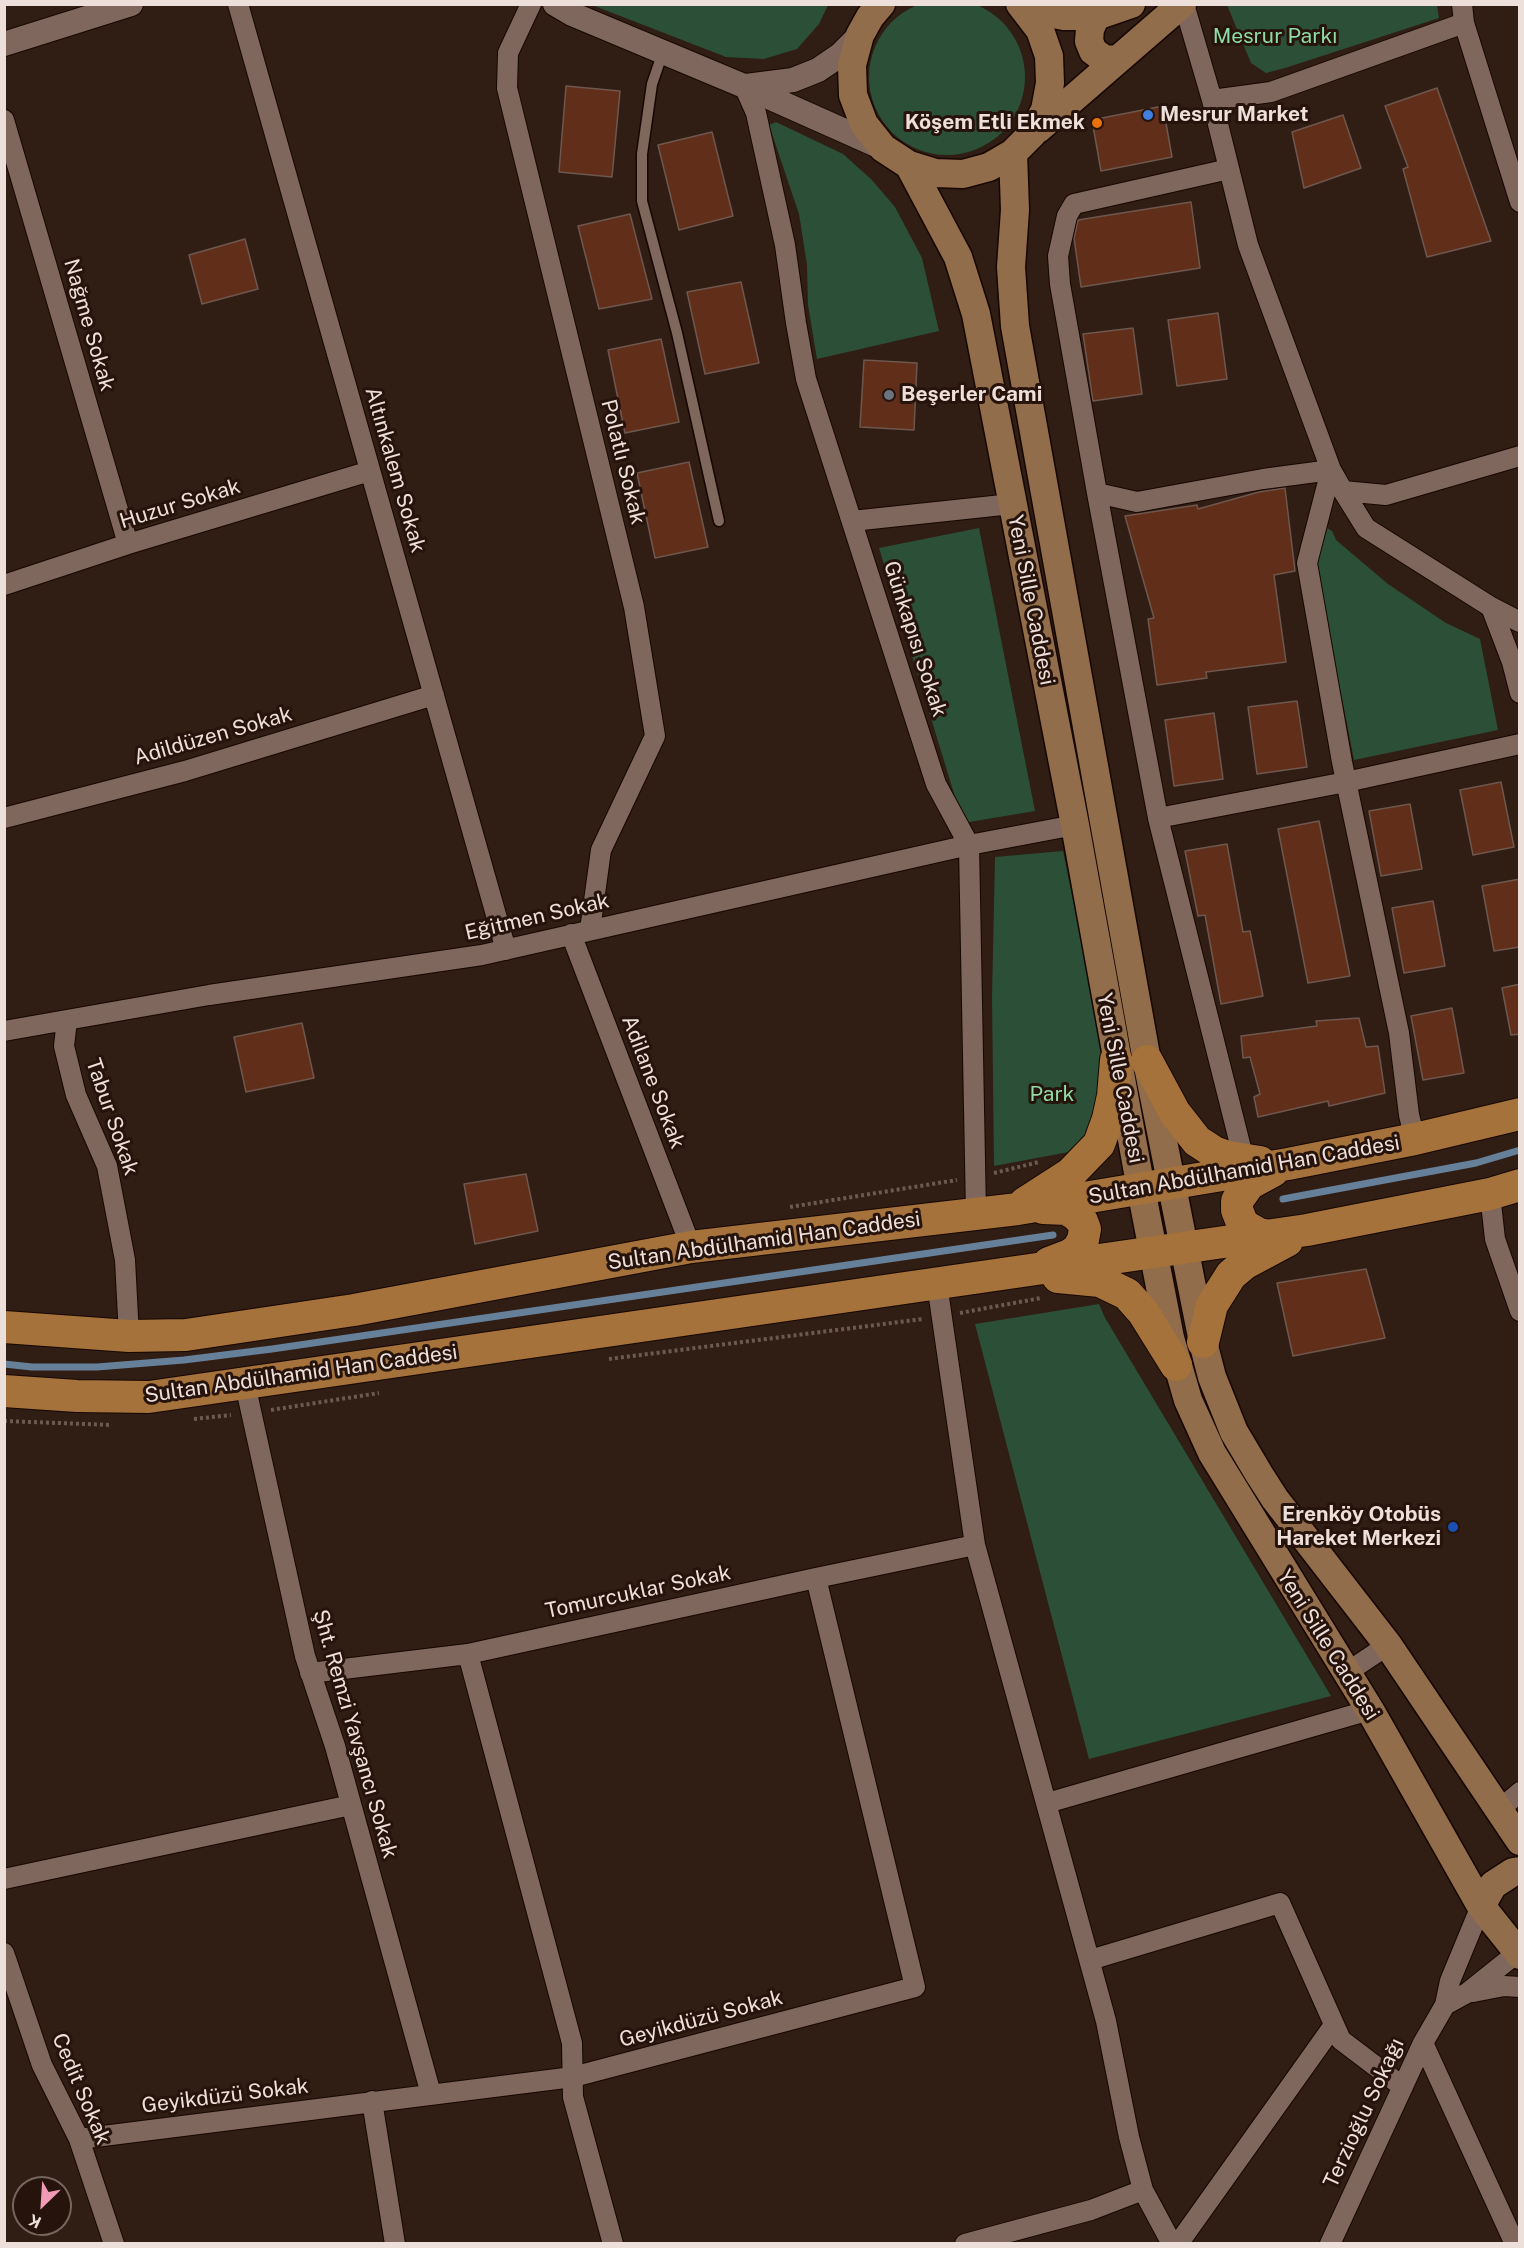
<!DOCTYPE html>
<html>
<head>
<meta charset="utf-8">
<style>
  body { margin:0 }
  #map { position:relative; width:1524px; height:2248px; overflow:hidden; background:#301d14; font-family:"Public Sans",sans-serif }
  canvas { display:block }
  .frame { position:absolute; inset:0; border:6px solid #eddfd9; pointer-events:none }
  .north { position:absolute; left:12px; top:2176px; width:60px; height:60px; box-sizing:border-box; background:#26130b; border:2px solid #76655d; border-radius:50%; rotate:205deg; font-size:16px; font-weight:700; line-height:24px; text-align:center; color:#eddfd9 }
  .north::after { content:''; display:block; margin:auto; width:21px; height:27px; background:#f09ab5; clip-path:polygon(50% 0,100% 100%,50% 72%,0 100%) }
</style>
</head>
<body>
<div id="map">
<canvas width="1524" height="2248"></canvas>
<div class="frame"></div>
<div class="north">K</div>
</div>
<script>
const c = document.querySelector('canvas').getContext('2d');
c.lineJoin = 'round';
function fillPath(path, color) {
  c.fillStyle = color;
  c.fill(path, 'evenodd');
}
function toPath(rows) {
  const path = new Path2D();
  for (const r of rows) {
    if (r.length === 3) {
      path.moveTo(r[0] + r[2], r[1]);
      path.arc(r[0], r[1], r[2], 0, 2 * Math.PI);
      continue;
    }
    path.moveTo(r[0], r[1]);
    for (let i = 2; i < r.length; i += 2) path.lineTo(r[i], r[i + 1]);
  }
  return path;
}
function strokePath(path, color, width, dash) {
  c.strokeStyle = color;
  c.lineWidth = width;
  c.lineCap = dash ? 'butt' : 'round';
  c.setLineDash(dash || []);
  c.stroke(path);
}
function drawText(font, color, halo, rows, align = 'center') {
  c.font = font + ' "Public Sans",sans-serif';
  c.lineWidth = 6;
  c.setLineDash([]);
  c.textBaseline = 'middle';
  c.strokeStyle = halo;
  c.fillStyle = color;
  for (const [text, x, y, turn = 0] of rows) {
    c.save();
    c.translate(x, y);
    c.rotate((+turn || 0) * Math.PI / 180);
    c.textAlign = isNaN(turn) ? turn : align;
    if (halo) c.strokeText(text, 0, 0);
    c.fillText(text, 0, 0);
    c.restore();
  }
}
const green = toPath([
  [947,77,78],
  [592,5,828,4,828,5,819,24,797,49,764,59,726,57],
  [1227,5,1437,5,1439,18,1285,68,1266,73,1251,63],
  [776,122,843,154,871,179,895,207,922,258,939,331,817,359,808,305,807,265,799,214,769,125],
  [1324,526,1332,531,1336,540,1388,584,1446,623,1480,639,1498,730,1354,760,1311,540],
  [979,528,1035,811,963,823,879,548],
  [1063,851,1119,1127,1106,1145,994,1166,992,997,995,857],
  [1099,1304,1104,1316,1331,1696,1089,1759,975,1324]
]);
const stream = toPath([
  [1283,1199,1476,1163,1520,1150],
  [4,1364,32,1367,97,1367,184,1360,272,1349,1053,1235]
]);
const building = toPath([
  [566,86,620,91,612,177,559,172,566,86],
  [1437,88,1491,241,1427,257,1403,169,1408,167,1385,106,1437,88],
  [1163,106,1172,157,1101,171,1092,120,1163,106],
  [1343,115,1361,168,1304,188,1292,132,1343,115],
  [712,132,733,216,679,230,658,145,712,132],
  [1191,202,1200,268,1081,287,1074,238,1078,220,1191,202],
  [630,214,652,299,599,309,578,226,630,214],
  [245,239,258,289,202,304,189,255,245,239],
  [741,282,759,363,705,374,687,292,741,282],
  [1218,313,1227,379,1177,386,1168,320,1218,313],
  [1133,328,1142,394,1093,401,1083,334,1133,328],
  [661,339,679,422,625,433,608,350,661,339],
  [864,360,917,363,914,430,860,427,864,360],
  [689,462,708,547,655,558,637,473,689,462],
  [1285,488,1295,571,1274,575,1286,662,1206,672,1207,678,1157,685,1148,619,1154,618,1125,516,1197,505,1198,509,1259,492,1285,488],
  [1297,701,1307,767,1257,774,1248,707,1297,701],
  [1214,713,1223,779,1174,786,1165,720,1214,713],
  [1501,782,1514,847,1473,855,1460,790,1501,782],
  [1410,804,1422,869,1381,876,1369,811,1410,804],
  [1319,821,1350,976,1308,983,1278,829,1319,821],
  [1227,844,1243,932,1250,931,1263,996,1221,1004,1205,915,1198,916,1185,851,1227,844],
  [1520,879,1520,947,1494,951,1482,886,1520,879],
  [1433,901,1445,966,1404,973,1392,908,1433,901],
  [1520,984,1520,1034,1511,1035,1502,988,1520,984],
  [1452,1008,1464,1073,1423,1080,1411,1016,1452,1008],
  [1359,1018,1366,1047,1378,1046,1385,1093,1329,1106,1328,1101,1258,1117,1254,1097,1260,1094,1250,1057,1243,1058,1241,1036,1317,1026,1316,1021,1359,1018],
  [302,1023,314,1078,246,1092,234,1037,302,1023],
  [526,1174,538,1231,475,1244,464,1184,526,1174],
  [1366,1269,1385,1338,1293,1356,1277,1283,1366,1269]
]);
const path = toPath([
  [994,1173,1039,1162],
  [790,1207,957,1180],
  [960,1313,1041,1298],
  [609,1359,923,1319],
  [271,1410,379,1393],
  [194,1419,231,1415],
  [4,1421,112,1425]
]);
const service = toPath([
  [663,52,652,84,642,154,642,201,677,333,719,521]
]);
const minor = toPath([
  [238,4,506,950],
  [531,4,508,53,507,88,634,607,655,736,601,850,590,930],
  [1184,4,1212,100,1248,245,1331,470,1343,491,1386,495,1520,456],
  [1462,4,1464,23,1520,202],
  [744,86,756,113,785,245,796,323,806,379,936,784,969,845,976,1213],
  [1212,100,1271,92,1464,23],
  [4,120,128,544],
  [1229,169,1074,204,1067,216,1058,256,1060,284,1097,493,1158,818,1244,1160],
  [1331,470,1307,563,1342,762,1399,1033,1409,1115,1415,1139],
  [1343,491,1366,528,1491,607,1520,622],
  [1097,493,1137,502,1263,479,1331,470],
  [852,521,1012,504],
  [4,585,128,544,370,471],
  [1491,607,1512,662,1520,693],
  [4,818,185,771,434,695],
  [1158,818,1346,782,1520,744],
  [571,934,691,1247],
  [67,1020,64,1046,76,1095,107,1166,125,1260,129,1336],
  [4,1031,209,995,482,955,969,845,1075,825],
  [1490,1194,1495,1239,1520,1311],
  [937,1284,975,1545,1106,2021,1129,2137,1143,2190,1172,2244],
  [245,1384,305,1656,335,1746,431,2094],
  [468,1654,572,2043,573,2097,613,2244],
  [310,1673,468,1654,816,1578,975,1545],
  [1346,1673,1388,1645],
  [1047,1803,1370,1710],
  [1500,1809,1520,1792],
  [4,1879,351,1805],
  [4,1953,42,2065,79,2139,114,2244],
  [1090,1960,1280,1903,1341,2040,1403,2087],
  [1473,1992,1504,1986,1520,1987],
  [1445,2005,1467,1993,1517,1953],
  [1423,2043,1515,2244],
  [372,2101,395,2244],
  [79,2139,573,2077,915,1987,816,1578],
  [965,2244,1091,2210,1143,2190],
  [1178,2244,1334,2025],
  [1330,2244,1423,2043,1445,2005,1450,1981,1481,1906]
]);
const tertiary = toPath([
  [555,4,572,14,744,86,883,148],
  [4,44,131,4],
  [746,86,793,80,818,70,840,55,860,35]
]);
const secondary = toPath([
  [881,4,870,17,860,35,852,65,853,95,864,124,883,148,909,165,935,173,963,174,989,167,1013,153,1032,134,1045,110,1050,83,1049,56,1040,30,1020,4],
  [1024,8,1064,16,1096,16,1131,4],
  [1096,16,1090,29,1089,41,1093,51,1104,59,1117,60],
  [1038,129,1182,4],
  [1013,153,1015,210,1011,267,1015,326,1147,1061,1203,1342,1212,1377,1234,1432,1259,1474,1275,1499,1388,1645,1520,1841],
  [909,165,958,257,976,314,1075,825,1141,1189,1170,1338,1188,1400,1212,1453,1370,1710,1481,1906,1520,1955],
  [1481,1906,1493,1885,1513,1872,1520,1871]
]);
const primary = toPath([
  [1147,1061,1175,1113,1197,1141,1214,1152,1228,1157,1260,1162],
  [1025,1203,1070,1174,1099,1144,1108,1119,1113,1096,1116,1060],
  [1043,1208,1066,1209,1075,1214,1082,1221,1085,1229,1083,1240,1078,1249,1070,1255,1049,1263],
  [1270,1236,1259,1234,1243,1225,1237,1210,1237,1201,1249,1184,1273,1171],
  [1058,1277,1100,1281,1127,1294,1143,1312,1176,1365],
  [4,1327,129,1336,186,1335,354,1310,691,1247,1018,1209,1288,1164,1415,1139,1520,1114],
  [1203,1342,1212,1305,1231,1275,1244,1264,1287,1241],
  [4,1391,77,1396,149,1397,1307,1230,1490,1194,1520,1185]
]);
const markers = [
  [1148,115,6,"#3f7fe0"],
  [1097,123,6,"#e8710a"],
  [889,395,6,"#6b7280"],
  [1453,1527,6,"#1a4fb4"]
];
const parkNames = [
  ["Mesrur Parkı",1275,37],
  ["Park",1052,1095]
];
const poiNames = [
  ["Mesrur Market",1160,115],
  ["Köşem Etli Ekmek",1085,123,"right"],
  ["Beşerler Cami",901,395],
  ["Erenköy Otobüs",1441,1515,"right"],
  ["Hareket Merkezi",1441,1539,"right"]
];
const streetNames = [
  ["Nağme Sokak",89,325,74],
  ["Polatlı Sokak",623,462,76],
  ["Altınkalem Sokak",395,470,74],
  ["Huzur Sokak",180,504,-17],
  ["Yeni Sille Caddesi",1031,600,79],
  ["Günkapısı Sokak",915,639,72],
  ["Adildüzen Sokak",213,736,-16],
  ["Eğitmen Sokak",537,917,-13],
  ["Yeni Sille Caddesi",1120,1078,79],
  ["Adilane Sokak",653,1082,69],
  ["Tabur Sokak",112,1117,71],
  ["Sultan Abdülhamid Han Caddesi",1244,1170,-10],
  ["Sultan Abdülhamid Han Caddesi",764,1241,-8],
  ["Sultan Abdülhamid Han Caddesi",301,1374,-8],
  ["Tomurcuklar Sokak",638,1592,-12],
  ["Yeni Sille Caddesi",1328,1645,58],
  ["Şht. Remzi Yavşancı Sokak",355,1734,74],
  ["Geyikdüzü Sokak",701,2019,-15],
  ["Cedit Sokak",81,2089,67],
  ["Geyikdüzü Sokak",225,2096,-7],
  ["Terzioğlu Sokağı",1364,2113,-65]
];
fillPath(green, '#2b5037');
strokePath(stream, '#668099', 7);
fillPath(building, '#612f19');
strokePath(building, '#6e574e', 1.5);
strokePath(service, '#170702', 13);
strokePath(minor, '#170702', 22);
strokePath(tertiary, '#170702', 26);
strokePath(secondary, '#170702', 31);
strokePath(primary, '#170702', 34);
strokePath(path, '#6c5a52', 4, [3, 3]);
strokePath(service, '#7f675d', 10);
strokePath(minor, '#7f675d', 20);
strokePath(tertiary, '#7f675d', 24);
strokePath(secondary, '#926d4b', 28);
strokePath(primary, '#a4723a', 32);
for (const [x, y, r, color] of markers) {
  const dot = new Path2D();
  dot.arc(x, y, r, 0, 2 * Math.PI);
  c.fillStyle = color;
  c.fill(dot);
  strokePath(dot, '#26130b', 2);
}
drawText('21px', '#8ddca5', '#26130b', parkNames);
drawText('bold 21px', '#eddfd9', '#26130b', poiNames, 'left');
drawText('21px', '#eddfd9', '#26130b', streetNames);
</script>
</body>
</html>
